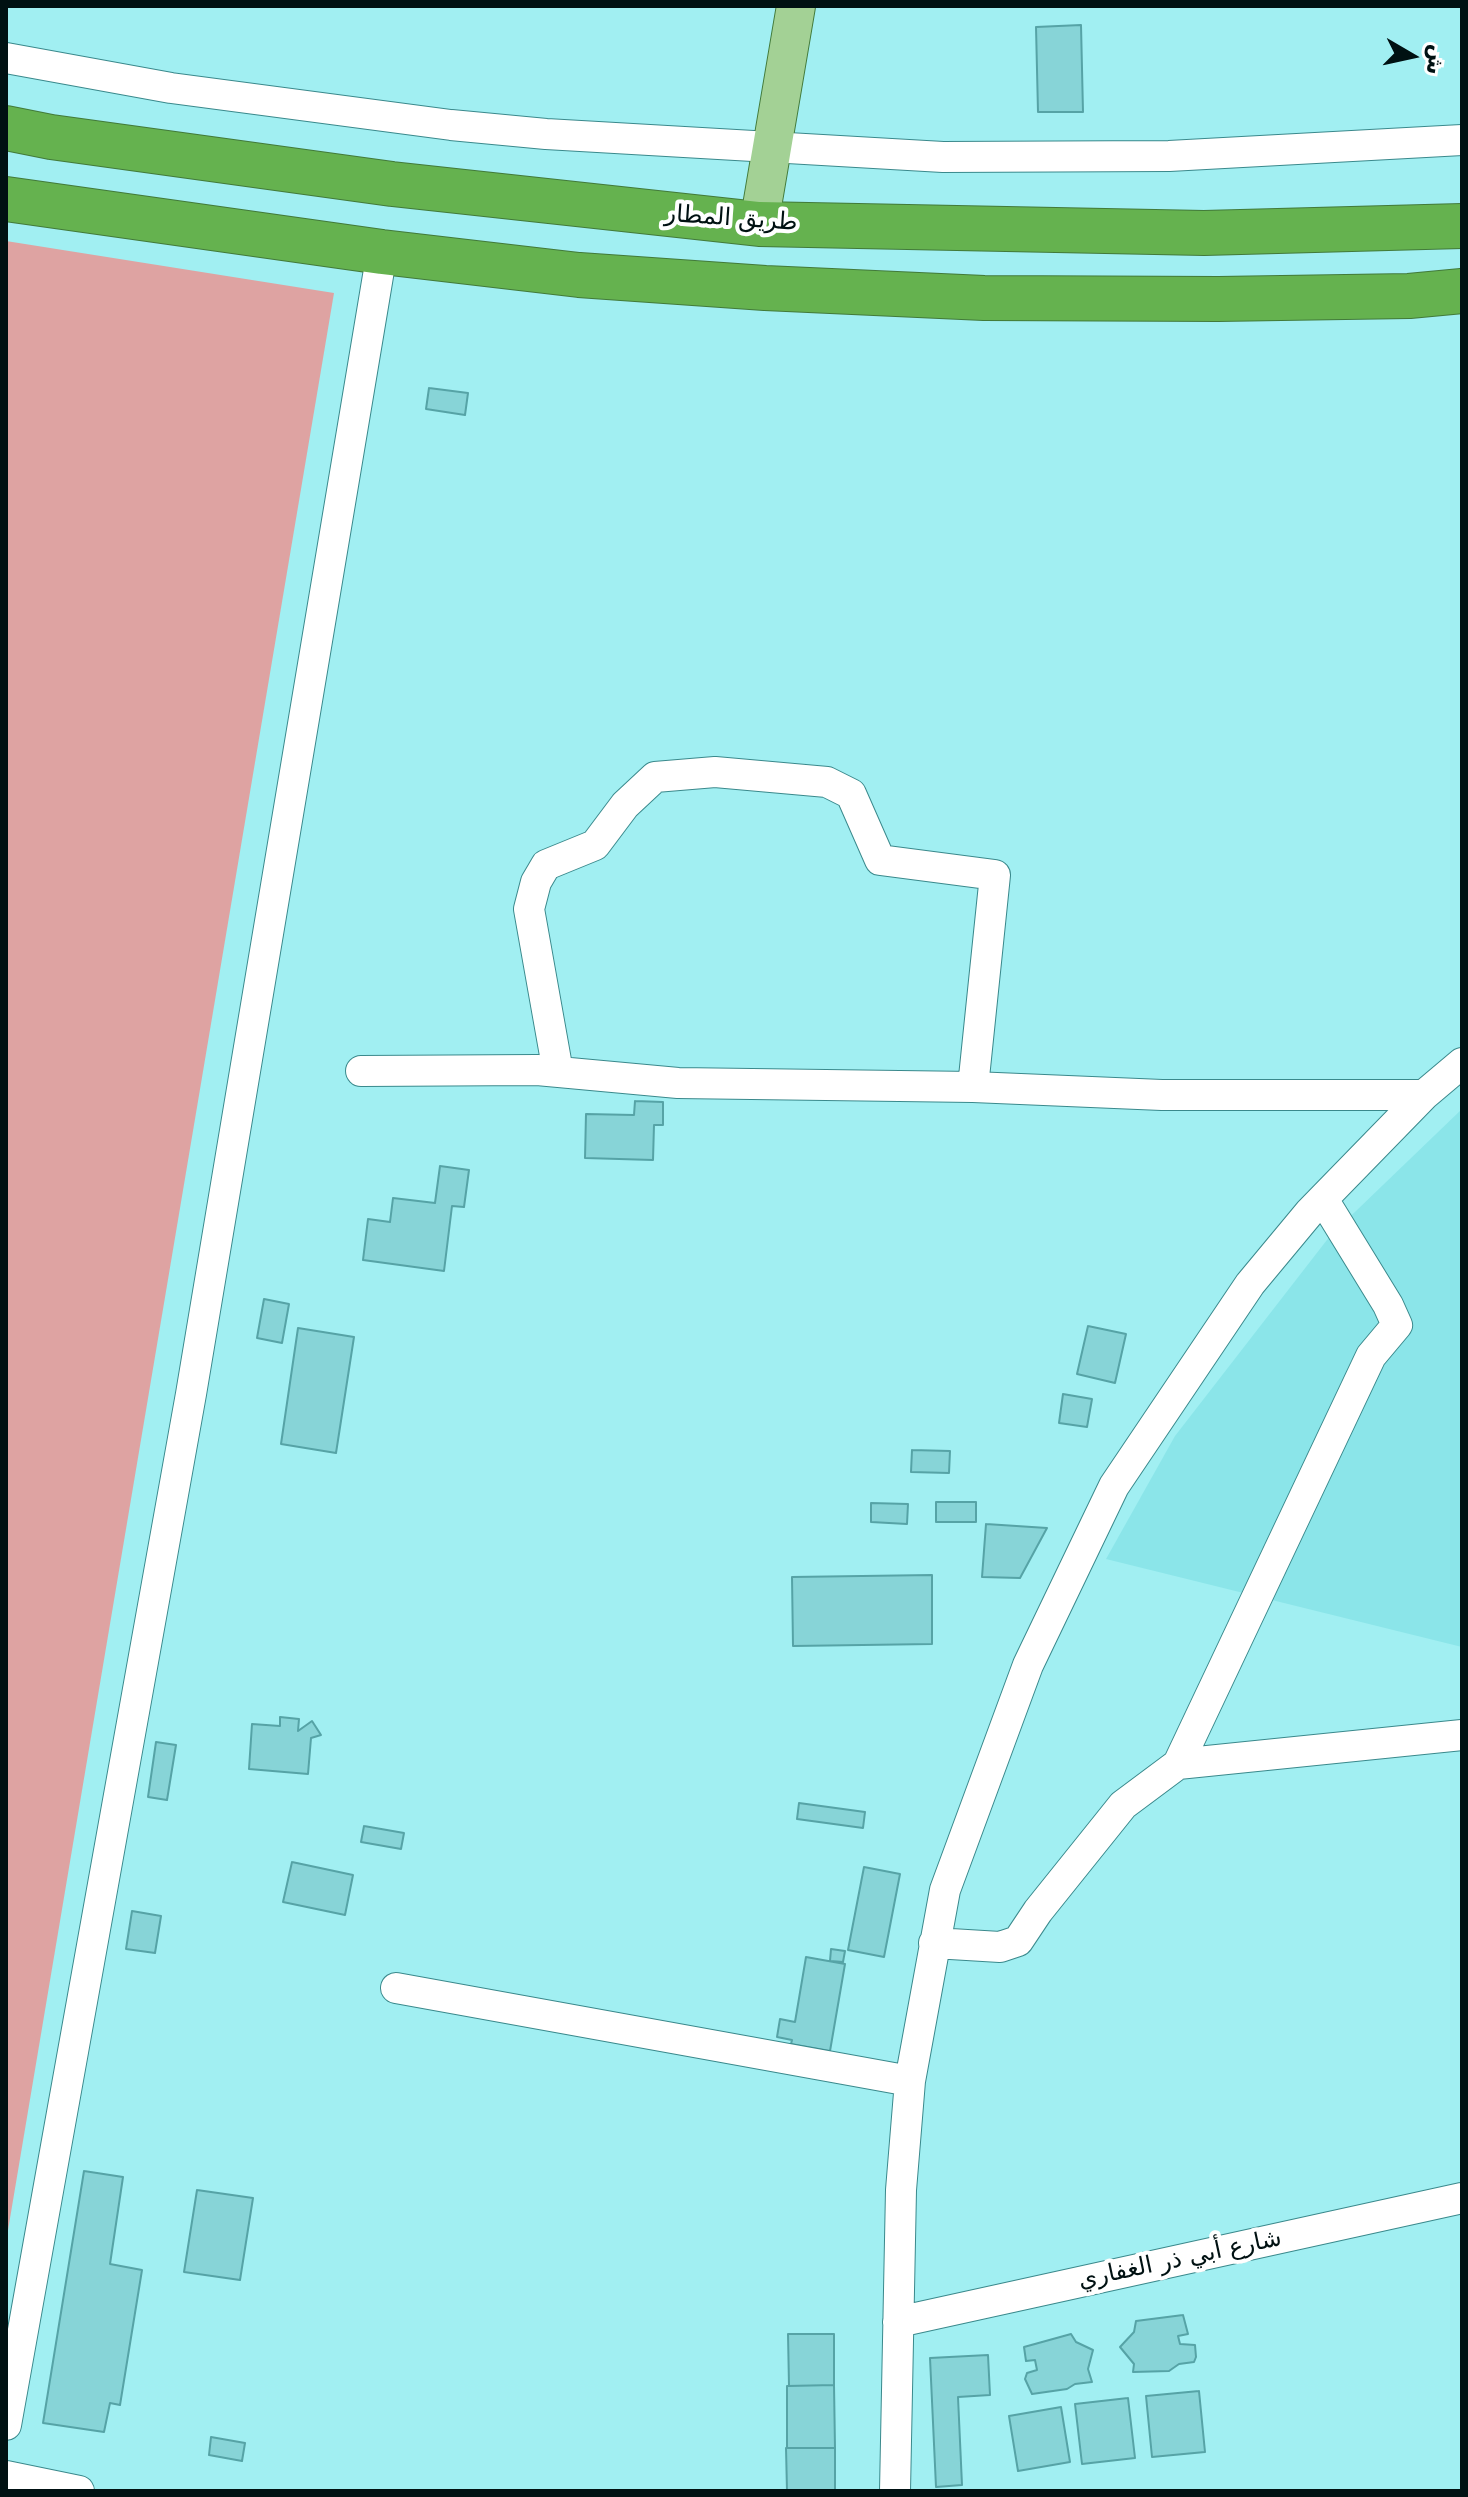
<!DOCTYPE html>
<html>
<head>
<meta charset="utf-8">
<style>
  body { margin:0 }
  #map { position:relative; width:1468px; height:2497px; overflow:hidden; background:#a1eff2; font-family:"DejaVu Sans","Noto Naskh Arabic",sans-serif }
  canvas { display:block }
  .frame { position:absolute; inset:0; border:8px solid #001112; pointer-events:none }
  .north { position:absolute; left:1372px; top:16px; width:80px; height:80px; -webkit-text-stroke:6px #fff; paint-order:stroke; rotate:99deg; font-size:22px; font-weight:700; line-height:32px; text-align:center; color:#001112 }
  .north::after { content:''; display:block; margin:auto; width:28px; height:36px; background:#001112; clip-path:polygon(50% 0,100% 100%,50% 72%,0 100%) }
</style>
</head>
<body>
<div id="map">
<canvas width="1468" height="2497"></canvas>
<div class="frame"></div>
<div class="north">ش</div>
</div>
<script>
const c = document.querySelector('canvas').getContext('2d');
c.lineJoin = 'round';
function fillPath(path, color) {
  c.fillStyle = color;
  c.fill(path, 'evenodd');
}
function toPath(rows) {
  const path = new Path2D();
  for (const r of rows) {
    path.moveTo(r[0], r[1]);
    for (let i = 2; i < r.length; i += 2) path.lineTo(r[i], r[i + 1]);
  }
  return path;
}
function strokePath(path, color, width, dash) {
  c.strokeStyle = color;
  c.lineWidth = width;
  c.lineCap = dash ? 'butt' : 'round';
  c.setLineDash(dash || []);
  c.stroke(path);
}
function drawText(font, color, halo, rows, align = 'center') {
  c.font = font + ' "DejaVu Sans","Noto Naskh Arabic",sans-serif';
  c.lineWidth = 8;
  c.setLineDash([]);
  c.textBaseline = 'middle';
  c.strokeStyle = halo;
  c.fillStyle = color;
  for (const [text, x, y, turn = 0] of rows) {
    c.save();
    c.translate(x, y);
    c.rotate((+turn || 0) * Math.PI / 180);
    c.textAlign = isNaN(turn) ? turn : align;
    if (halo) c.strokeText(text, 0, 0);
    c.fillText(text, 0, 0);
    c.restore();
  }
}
const built = toPath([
  [1462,1109,1462,1647,1106,1559,1175,1436,1330,1236]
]);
const green = toPath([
  [6,241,334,293,6,2242]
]);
const building = toPath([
  [1081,25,1083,112,1038,112,1036,27,1081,25],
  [429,388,468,393,465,415,426,409,429,388],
  [635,1101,663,1102,663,1125,654,1125,653,1160,585,1158,586,1114,634,1115,635,1101],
  [440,1166,469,1170,464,1207,452,1206,444,1271,363,1260,368,1219,390,1222,393,1198,435,1203,440,1166],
  [264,1299,289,1304,282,1343,257,1338,264,1299],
  [1088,1326,1126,1334,1115,1383,1077,1374,1088,1326],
  [298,1328,354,1337,336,1453,281,1444,298,1328],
  [1063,1394,1092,1399,1087,1427,1059,1423,1063,1394],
  [912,1450,950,1451,949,1473,911,1472,912,1450],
  [936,1502,976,1502,976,1522,936,1522,936,1502],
  [871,1503,908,1504,907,1524,871,1522,871,1503],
  [986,1524,1047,1528,1020,1578,982,1577,986,1524],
  [932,1575,932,1644,793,1646,792,1577,932,1575],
  [280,1717,299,1719,298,1731,312,1721,321,1735,311,1738,308,1774,249,1769,252,1724,280,1726,280,1717],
  [156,1742,176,1745,167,1800,148,1797,156,1742],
  [799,1803,865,1812,863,1828,797,1819,799,1803],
  [364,1826,404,1833,401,1849,361,1842,364,1826],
  [292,1862,353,1875,345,1915,283,1902,292,1862],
  [864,1867,900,1874,884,1957,848,1950,864,1867],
  [132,1911,161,1916,155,1953,126,1949,132,1911],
  [831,1949,845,1951,843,1962,830,1961,831,1949],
  [806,1957,845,1964,830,2051,791,2044,792,2040,777,2037,780,2019,795,2022,806,1957],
  [84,2171,123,2177,110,2264,142,2270,120,2405,110,2403,104,2432,43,2423,84,2171],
  [197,2190,253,2198,240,2280,184,2272,197,2190],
  [1183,2315,1188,2334,1178,2336,1180,2344,1195,2345,1196,2357,1194,2362,1179,2364,1169,2371,1133,2372,1134,2364,1120,2347,1134,2332,1136,2321,1183,2315],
  [788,2334,834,2334,834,2385,789,2386,788,2334],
  [1071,2334,1076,2342,1093,2350,1088,2369,1092,2382,1075,2384,1067,2389,1032,2394,1025,2379,1027,2373,1037,2370,1035,2360,1026,2361,1024,2347,1071,2334],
  [988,2355,990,2395,958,2397,962,2485,936,2487,930,2358,988,2355],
  [834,2385,835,2448,787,2448,787,2386,834,2385],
  [1199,2391,1205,2452,1152,2457,1146,2396,1199,2391],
  [1128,2398,1135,2458,1082,2464,1075,2404,1128,2398],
  [1061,2407,1070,2462,1018,2471,1009,2416,1061,2407],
  [211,2437,245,2443,242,2461,209,2455,211,2437],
  [786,2448,835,2448,835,2491,787,2491,786,2448]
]);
const minor = toPath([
  [6,58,171,88,451,125,546,134,943,157,1169,156,1462,140],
  [361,1071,537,1070,678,1083,973,1087,1162,1095,1424,1095],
  [558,1072,529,909,536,882,546,865,595,845,625,805,655,777,715,772,827,782,851,794,880,860,995,875,973,1087],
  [1178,1764,1371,1356,1397,1325,1388,1305,1323,1199],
  [934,1943,1000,1947,1018,1941,1038,1911,1123,1805,1178,1764,1462,1735],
  [396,1988,910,2081],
  [898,2322,1462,2198],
  [6,2425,191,1394,382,252],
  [6,2476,79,2491],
  [895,2491,901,2190,910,2081,945,1890,1028,1665,1114,1486,1250,1284,1309,1213,1424,1095,1462,1063]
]);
const major = toPath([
  [759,224,796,6]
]);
const highway = toPath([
  [6,128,51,137,392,184,759,224,1204,233,1462,226],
  [6,199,382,252,579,275,765,288,984,298,1218,299,1409,296,1462,291]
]);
const streetNames = [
  ["طريق المطار",731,219,4],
  ["شارع أبي ذر الغفاري",1180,2260,-12]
];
fillPath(built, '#8be5e9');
fillPath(green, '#dea3a2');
fillPath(building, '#87d4d7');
strokePath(building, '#56a3a6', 2);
strokePath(minor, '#3a898c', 32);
strokePath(major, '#427a3a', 40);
strokePath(highway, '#427a3a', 46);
strokePath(minor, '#fff', 30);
strokePath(major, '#a3d195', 38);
strokePath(highway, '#65b24f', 44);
drawText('24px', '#001112', '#fff', streetNames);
</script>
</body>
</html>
